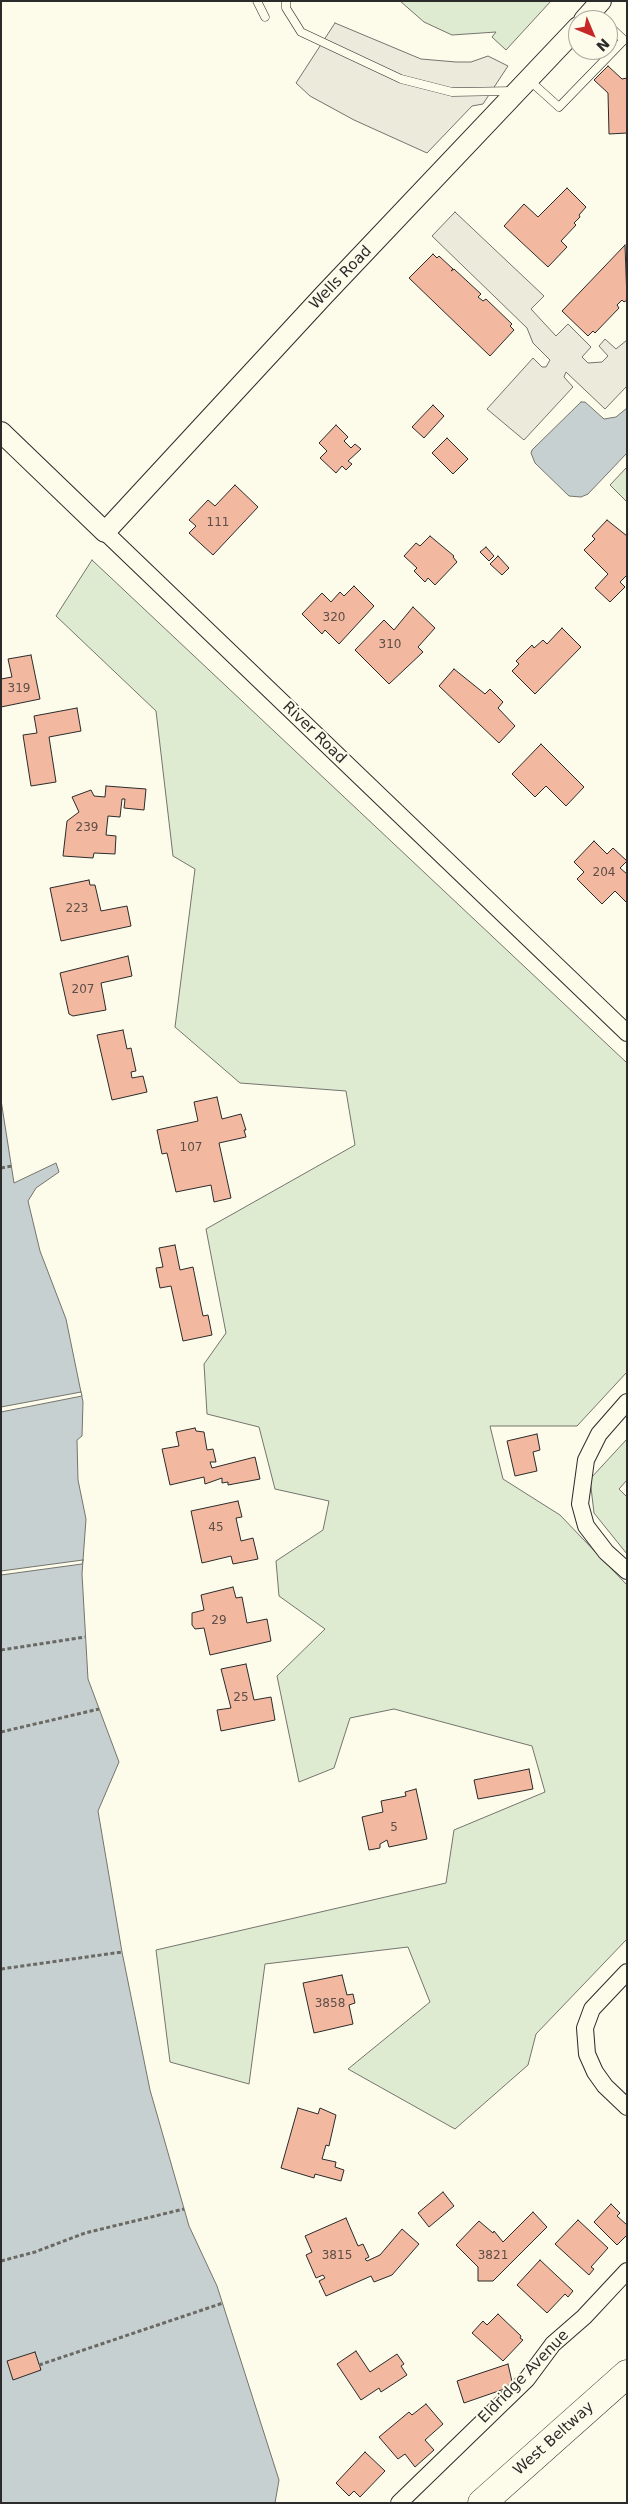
<!DOCTYPE html>
<html>
<head>
<meta charset="utf-8">
<style>
  body { margin:0 }
  #map { position:relative; width:628px; height:2504px; overflow:hidden; background:#fdfbea; font-family:"DejaVu Sans",sans-serif }
  canvas { display:block }
  .frame { position:absolute; inset:0; border:2px solid #2b2b2b; pointer-events:none }
  .north { position:absolute; left:568px; top:10px; width:50px; height:50px; box-sizing:border-box; background:#fdfbea; border:1px solid #a9a89e; border-radius:50%; rotate:135deg; font-size:14px; font-weight:700; line-height:20px; text-align:center; color:#2b2b2b }
  .north::after { content:''; display:block; margin:auto; width:18px; height:22px; background:#c62828; clip-path:polygon(50% 0,100% 100%,50% 72%,0 100%) }
</style>
</head>
<body>
<div id="map">
<canvas width="628" height="2504"></canvas>
<div class="frame"></div>
<div class="north">N</div>
</div>
<script>
const c = document.querySelector('canvas').getContext('2d');
c.lineJoin = 'round';
function fillPath(path, color) {
  c.fillStyle = color;
  c.fill(path, 'evenodd');
}
function toPath(rows) {
  const path = new Path2D();
  for (const r of rows) {
    path.moveTo(r[0], r[1]);
    for (let i = 2; i < r.length; i += 2) path.lineTo(r[i], r[i + 1]);
  }
  return path;
}
function strokePath(path, color, width, dash) {
  c.strokeStyle = color;
  c.lineWidth = width;
  c.lineCap = dash ? 'butt' : 'round';
  c.setLineDash(dash || []);
  c.stroke(path);
}
function drawText(font, color, halo, rows, align = 'center') {
  c.font = font + ' "DejaVu Sans",sans-serif';
  c.lineWidth = 4;
  c.setLineDash([]);
  c.textBaseline = 'middle';
  c.strokeStyle = halo;
  c.fillStyle = color;
  for (const [text, x, y, turn = 0] of rows) {
    c.save();
    c.translate(x, y);
    c.rotate((+turn || 0) * Math.PI / 180);
    c.textAlign = isNaN(turn) ? turn : align;
    if (halo) c.strokeText(text, 0, 0);
    c.fillText(text, 0, 0);
    c.restore();
  }
}
const green = toPath([
  [400,1,551,1,506,50,492,37,496,32,452,35,424,22,400,1],
  [627,467,627,502,610,485,627,467],
  [92,560,627,1063,627,1372,577,1426,490,1426,503,1479,560,1515,627,1585,627,1939,536,2034,528,2065,455,2129,348,2069,430,2002,408,1947,265,1964,249,2084,170,2062,156,1950,446,1883,454,1830,545,1792,532,1746,394,1709,350,1718,334,1768,299,1782,277,1676,325,1629,279,1596,276,1561,323,1530,329,1501,275,1489,259,1427,207,1414,204,1364,226,1333,206,1229,355,1145,346,1091,240,1083,175,1027,195,869,173,856,156,711,56,616,92,560],
  [627,1439,627,1480,619,1489,627,1497,627,1554,594,1513,590,1479,627,1439]
]);
const parking = toPath([
  [335,23,421,59,456,62,471,62,488,56,508,66,483,104,472,106,427,153,354,120,310,96,296,83,335,23],
  [455,212,544,296,531,309,556,336,568,324,591,347,582,357,588,363,602,362,608,356,599,346,605,339,616,349,627,340,627,386,605,409,566,372,564,377,573,387,524,440,487,409,533,358,542,367,546,367,550,360,533,343,527,328,432,236,455,212]
]);
const water = toPath([
  [581,402,585,402,604,419,616,417,627,408,627,453,588,494,581,497,569,496,535,463,531,453,532,450,581,402],
  [1,1100,14,1183,56,1163,59,1172,36,1188,28,1201,40,1251,66,1319,83,1402,82,1436,77,1440,78,1480,86,1519,82,1574,88,1679,119,1762,98,1811,122,1952,150,2090,189,2226,217,2286,279,2480,275,2503,1,2503,1,1100]
]);
const pier = toPath([
  [81,1392,82,1396,1,1412,1,1407,81,1392],
  [83,1560,82,1564,1,1575,1,1571,83,1560]
]);
const building = toPath([
  [608,66,622,79,627,78,627,133,609,134,608,93,594,80,608,66],
  [567,188,586,207,579,215,580,217,574,223,576,225,561,241,567,247,548,267,504,226,524,204,538,217,567,188],
  [625,245,627,300,624,302,622,300,617,305,619,308,595,333,593,331,588,336,562,311,625,245],
  [433,254,437,258,439,256,453,269,451,271,454,269,481,294,478,297,483,301,486,299,512,324,510,326,514,330,490,356,409,278,433,254],
  [433,405,444,416,424,438,412,427,433,405],
  [336,425,348,437,344,441,351,448,355,444,361,449,348,461,352,464,346,470,342,466,336,473,320,458,327,451,319,443,336,425],
  [447,438,468,459,453,474,432,453,447,438],
  [235,485,258,507,213,555,189,533,196,526,189,520,208,500,215,506,235,485],
  [607,520,627,536,627,575,620,582,625,587,610,602,595,588,608,574,584,550,595,539,592,536,607,520],
  [430,536,454,556,453,557,457,562,435,585,428,578,425,582,414,571,417,568,404,556,416,543,420,546,430,536],
  [486,547,494,556,489,561,480,552,486,547],
  [498,556,509,568,502,575,490,564,498,556],
  [354,586,374,606,339,644,325,630,322,634,302,614,322,593,331,602,340,592,344,596,354,586],
  [413,607,435,628,418,647,423,652,389,684,355,650,384,620,394,630,413,607],
  [562,628,581,647,535,694,512,671,519,664,516,661,532,645,534,648,543,640,547,644,562,628],
  [31,655,40,699,1,707,1,679,12,677,8,659,31,655],
  [454,669,485,694,490,689,503,702,498,708,515,726,499,743,439,686,454,669],
  [77,708,81,731,49,737,56,782,31,786,23,735,37,733,34,716,77,708],
  [541,744,584,787,566,806,546,786,535,797,512,774,541,744],
  [106,786,146,789,144,810,124,808,125,799,122,799,120,817,108,816,106,835,116,836,115,854,94,853,93,858,63,856,67,821,79,812,72,797,91,790,94,796,105,797,106,786],
  [594,841,607,854,613,848,627,861,620,868,627,874,627,903,615,891,602,904,577,879,584,872,574,862,594,841],
  [89,880,90,885,95,885,101,911,127,906,131,926,61,941,50,888,89,880],
  [128,956,132,976,101,983,106,1010,73,1016,69,1014,60,973,128,956],
  [123,1030,127,1049,131,1048,136,1071,131,1072,132,1078,143,1076,147,1092,112,1100,97,1035,123,1030],
  [217,1097,222,1119,241,1114,246,1130,244,1130,246,1137,219,1143,231,1198,214,1202,211,1185,176,1192,167,1153,162,1154,157,1130,198,1121,194,1102,217,1097],
  [175,1245,180,1270,193,1267,203,1316,208,1315,212,1335,183,1341,171,1286,160,1288,156,1268,163,1267,159,1248,175,1245],
  [195,1428,196,1431,204,1432,207,1450,213,1449,216,1462,210,1462,212,1468,255,1457,260,1479,228,1485,228,1482,222,1483,222,1478,205,1484,204,1477,170,1485,162,1449,179,1446,176,1432,195,1428],
  [537,1434,540,1450,533,1452,537,1471,515,1476,507,1441,537,1434],
  [238,1501,242,1517,236,1518,241,1541,253,1538,258,1559,233,1564,231,1556,202,1563,191,1511,238,1501],
  [233,1587,236,1598,242,1597,247,1623,267,1619,271,1641,210,1655,204,1628,195,1629,192,1625,192,1613,204,1610,201,1595,233,1587],
  [246,1664,254,1700,271,1697,275,1720,221,1731,217,1710,231,1708,221,1669,246,1664],
  [529,1769,533,1789,478,1799,474,1780,529,1769],
  [416,1789,427,1839,389,1847,387,1840,380,1844,380,1848,369,1850,362,1817,383,1812,381,1801,406,1796,405,1792,416,1789],
  [342,1975,347,1995,353,1994,355,2003,349,2005,353,2024,314,2033,303,1983,342,1975],
  [298,2108,318,2114,320,2108,336,2115,329,2146,326,2145,322,2159,336,2162,335,2167,344,2170,341,2181,315,2174,314,2178,281,2168,298,2108],
  [443,2192,454,2206,429,2227,418,2213,443,2192],
  [611,2204,620,2213,617,2216,627,2225,627,2235,617,2245,594,2222,611,2204],
  [533,2212,547,2227,493,2281,478,2281,478,2267,456,2245,479,2221,493,2233,494,2231,503,2242,533,2212],
  [346,2218,358,2246,363,2244,369,2257,365,2259,367,2261,380,2255,402,2229,419,2244,392,2275,374,2282,371,2276,326,2296,319,2281,325,2278,323,2275,316,2278,306,2255,312,2252,305,2236,346,2218],
  [578,2220,608,2248,591,2267,594,2269,589,2275,555,2244,578,2220],
  [540,2260,573,2291,568,2297,565,2294,547,2313,517,2285,540,2260],
  [498,2314,521,2336,520,2338,523,2340,503,2361,472,2333,483,2321,487,2325,498,2314],
  [356,2351,370,2372,397,2354,404,2364,401,2366,407,2375,381,2392,379,2388,361,2400,337,2364,356,2351],
  [35,2352,41,2370,13,2380,7,2361,35,2352],
  [508,2364,513,2386,464,2403,457,2381,508,2364],
  [426,2404,443,2424,425,2440,434,2450,415,2467,405,2454,398,2459,379,2437,409,2412,412,2415,426,2404],
  [365,2452,385,2471,360,2497,354,2491,349,2496,336,2483,365,2452]
]);
const path = toPath([
  [1,1107,2,1107],
  [1,1168,12,1166],
  [1,1650,85,1637],
  [1,1732,99,1709],
  [1,1969,122,1952],
  [1,2261,35,2252,85,2233,184,2209],
  [39,2365,223,2303]
]);
const service = toPath([
  [257,1,265,17],
  [286,1,286,8,301,32,401,79,452,92,514,91],
  [593,10,603,20],
  [529,80,559,107,624,40,608,25]
]);
const minor = toPath([
  [105,532,627,1033],
  [627,1402,599,1434,586,1460,580,1504,586,1526,606,1552,627,1571],
  [627,1972,592,2009,585,2028,587,2054,595,2072,605,2086,627,2107],
  [399,2503,527,2379,553,2344,584,2317,627,2271]
]);
const tertiary = toPath([
  [584,20,601,1],
  [1,432,105,532,324,295,578,27]
]);
const motorway = toPath([
  [482,2503,627,2374]
]);
const numberNames = [
  ["111",218,523],
  ["320",334,618],
  ["310",390,645],
  ["319",19,689],
  ["239",87,828],
  ["204",604,873],
  ["223",77,909],
  ["207",83,990],
  ["107",191,1148],
  ["45",216,1528],
  ["29",219,1621],
  ["25",241,1698],
  ["5",394,1828],
  ["3858",330,2004],
  ["3815",337,2256],
  ["3821",493,2256]
];
const streetNames = [
  ["Wells Road",341,278,-46],
  ["River Road",314,733,44],
  ["Eldridge Avenue",524,2377,-46],
  ["West Beltway",554,2439,-42]
];
fillPath(green, '#deebd1');
strokePath(green, '#74746e', 1);
fillPath(parking, '#eceadb');
strokePath(parking, '#74746e', 1);
fillPath(water, '#c7d0d0');
strokePath(water, '#74746e', 1);
fillPath(pier, '#fdfbea');
strokePath(pier, '#74746e', 1);
fillPath(building, '#f2b8a0');
strokePath(building, '#2b2b2b', 1);
strokePath(service, '#2b2b2b', 9);
strokePath(minor, '#2b2b2b', 18);
strokePath(tertiary, '#2b2b2b', 22);
strokePath(motorway, '#2b2b2b', 29);
strokePath(path, '#6a6964', 3, [4, 2.5]);
strokePath(service, '#fdfbea', 8);
strokePath(minor, '#fdfbea', 16);
strokePath(tertiary, '#fdfbea', 20);
strokePath(motorway, '#fdfbea', 28);
drawText('12px', '#5d4e48', null, numberNames);
drawText('15px', '#2b2b2b', '#fdfbea', streetNames);
</script>
</body>
</html>
